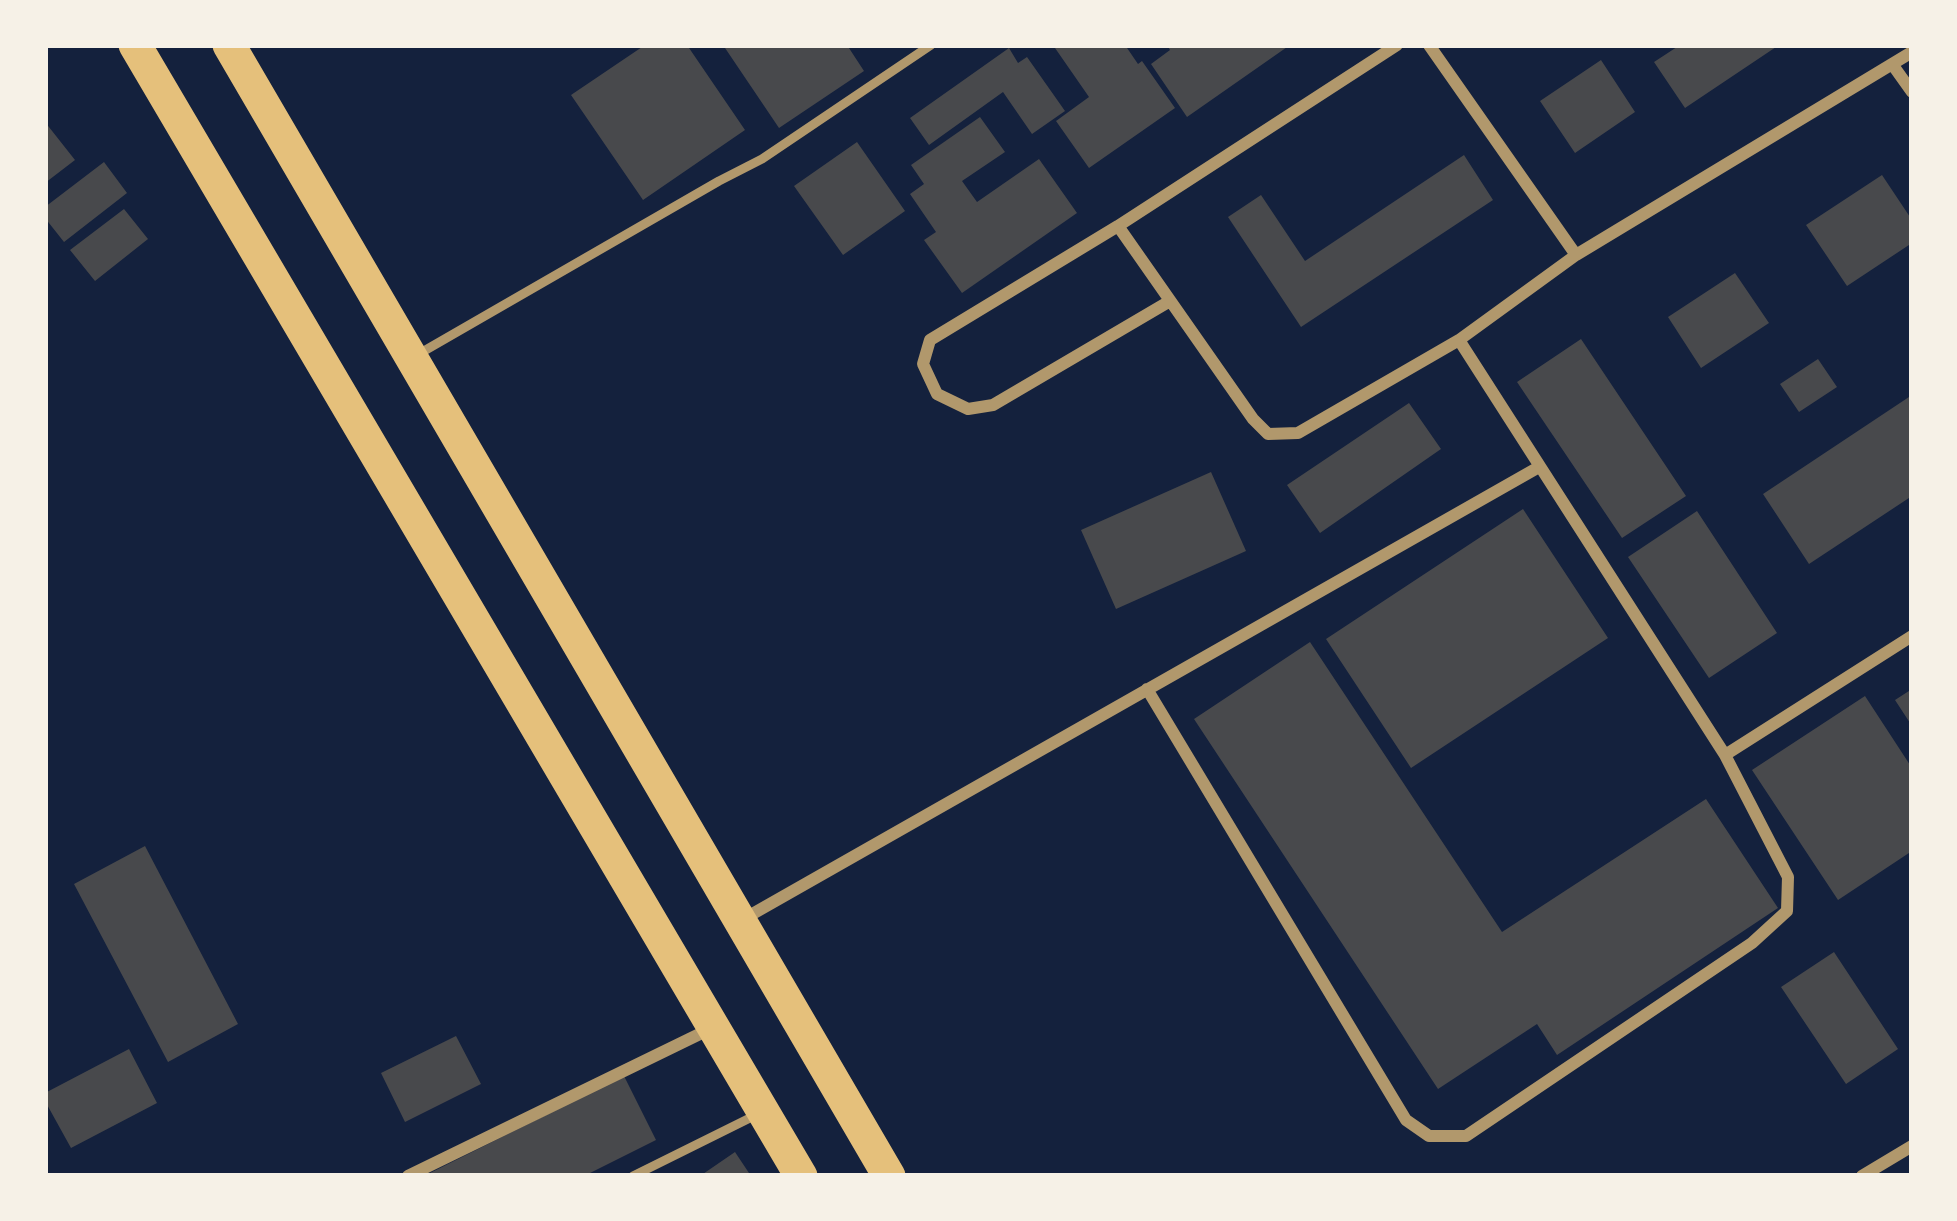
<!DOCTYPE html>
<html>
<head>
<meta charset="utf-8">
<style>
  body { margin:0 }
  #map { position:relative; width:1957px; height:1221px; overflow:hidden; background:#14213d; font-family:Ubuntu,sans-serif }
  canvas { display:block }
  .frame { position:absolute; inset:0; border:48px solid #f6f1e7; pointer-events:none }
</style>
</head>
<body>
<div id="map">
<canvas width="1957" height="1221"></canvas>
<div class="frame"></div>
</div>
<script>
const c = document.querySelector('canvas').getContext('2d');
c.lineJoin = 'round';
function fillPath(path, color) {
  c.fillStyle = color;
  c.fill(path, 'evenodd');
}
function toPath(rows) {
  const path = new Path2D();
  for (const r of rows) {
    path.moveTo(r[0], r[1]);
    for (let i = 2; i < r.length; i += 2) path.lineTo(r[i], r[i + 1]);
  }
  return path;
}
function strokePath(path, color, width, dash) {
  c.strokeStyle = color;
  c.lineWidth = width;
  c.lineCap = dash ? 'butt' : 'round';
  c.setLineDash(dash || []);
  c.stroke(path);
}
const building = toPath([
  [645,45,687,45,745,130,643,200,571,95],
  [723,45,847,45,864,71,779,128],
  [1060,45,1125,45,1138,64,1142,61,1175,108,1089,168,1056,121,1089,97,1055,48],
  [1167,45,1290,45,1187,117,1151,64,1170,50],
  [1680,45,1779,45,1685,108,1654,62],
  [1009,48,1018,63,1027,57,1065,111,1032,134,1003,92,929,145,910,118],
  [1601,60,1635,112,1575,153,1540,101],
  [980,117,1005,152,962,181,977,202,1039,159,1077,213,962,293,924,240,936,232,910,194,924,184,911,165],
  [45,122,75,160,45,183],
  [857,142,905,211,843,255,794,186],
  [1464,155,1493,200,1301,327,1228,217,1261,195,1305,261],
  [104,162,127,193,64,242,45,218,45,207],
  [1882,175,1912,220,1912,243,1847,286,1806,225],
  [124,209,148,239,95,281,70,250],
  [1735,273,1769,323,1701,368,1668,317],
  [1581,339,1686,496,1622,538,1517,382],
  [1818,359,1837,387,1799,412,1780,384],
  [1912,395,1912,496,1809,564,1763,494],
  [1409,403,1441,449,1320,533,1287,485],
  [1211,472,1246,551,1116,609,1081,530],
  [1523,509,1608,638,1411,768,1326,639],
  [1697,511,1777,633,1709,678,1628,557],
  [1310,642,1502,932,1706,799,1778,908,1557,1055,1537,1024,1438,1089,1194,719],
  [1912,689,1912,726,1895,700],
  [1865,696,1912,768,1912,851,1838,900,1752,770],
  [145,846,238,1024,168,1062,74,884],
  [1834,952,1898,1049,1846,1084,1781,987],
  [456,1036,481,1084,405,1122,381,1073],
  [129,1049,157,1103,71,1148,45,1101,45,1093],
  [624,1076,656,1140,584,1176,424,1176],
  [735,1152,751,1176,700,1176]
]);
const service = toPath([
  [417,355,719,181,762,159,931,45],
  [633,1176,758,1114]
]);
const minor = toPath([
  [1429,45,1576,255],
  [1892,64,1912,92],
  [1118,226,1397,45],
  [1170,301,993,405,968,409,937,394,923,364,930,340,1118,226,1253,419,1268,434,1298,433,1459,340,1576,255,1912,52],
  [1147,689,1406,1120,1429,1136,1466,1136,1752,943,1787,911,1788,877,1725,755,1459,340],
  [1725,755,1912,636],
  [740,921,1539,467],
  [408,1176,712,1028],
  [1862,1176,1912,1146]
]);
const trunk = toPath([
  [135,45,801,1176],
  [229,45,889,1176]
]);
fillPath(building, '#48494c');
strokePath(service, '#b1986c', 9);
strokePath(minor, '#b1986c', 12);
strokePath(trunk, '#e5c07b', 33);
</script>
</body>
</html>
